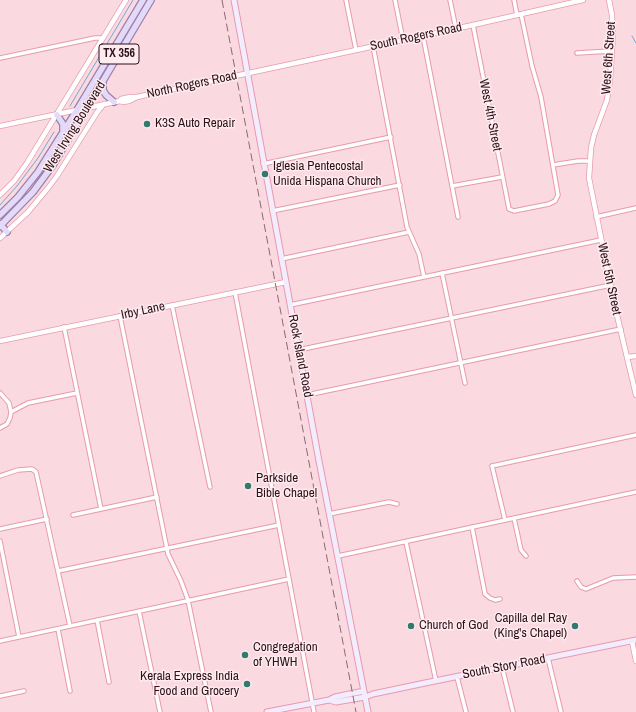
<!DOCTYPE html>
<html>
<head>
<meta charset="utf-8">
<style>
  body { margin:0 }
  canvas { display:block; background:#fbd9e1 }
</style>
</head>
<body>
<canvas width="636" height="712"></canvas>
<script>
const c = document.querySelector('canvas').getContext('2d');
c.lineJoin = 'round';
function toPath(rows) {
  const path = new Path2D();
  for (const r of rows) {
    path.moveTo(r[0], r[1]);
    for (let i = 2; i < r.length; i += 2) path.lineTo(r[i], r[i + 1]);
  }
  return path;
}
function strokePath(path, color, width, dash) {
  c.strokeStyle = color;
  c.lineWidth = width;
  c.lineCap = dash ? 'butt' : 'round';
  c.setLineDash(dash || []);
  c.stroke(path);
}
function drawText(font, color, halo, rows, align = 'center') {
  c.font = font + ' "Archivo Narrow",sans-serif';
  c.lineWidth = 3;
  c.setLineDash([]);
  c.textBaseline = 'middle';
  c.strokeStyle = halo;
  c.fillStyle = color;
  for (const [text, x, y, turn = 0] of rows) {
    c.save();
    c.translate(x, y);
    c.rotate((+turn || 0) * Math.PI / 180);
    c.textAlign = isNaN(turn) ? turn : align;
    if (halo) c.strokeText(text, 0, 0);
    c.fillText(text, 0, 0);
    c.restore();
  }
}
const stream = toPath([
  [632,36,636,43],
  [70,106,133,0],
  [0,205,17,186,38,158,54,132]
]);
const minor = toPath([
  [346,0,356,50],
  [395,0,403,40],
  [450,0,456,29],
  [514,0,517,15],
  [473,25,509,209,514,211,549,204,555,201,558,195,541,97,532,66,521,14],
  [423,36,458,217],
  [373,46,407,227,419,254,424,277],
  [577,53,611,51],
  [0,58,95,38,103,38],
  [263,164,391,137],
  [553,165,578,161,589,161],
  [452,186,502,177],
  [272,211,400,185],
  [596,217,636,208],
  [281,259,409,232],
  [442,273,465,383],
  [235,292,314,712],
  [172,305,210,487],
  [290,305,601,240],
  [120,316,168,554,181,581,188,600,211,712],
  [64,327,101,509],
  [298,350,611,285],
  [0,393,9,403,11,412,10,418,7,424,0,428],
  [307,395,621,329],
  [11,412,28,403,77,393],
  [0,476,18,470,32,469,36,472,70,626],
  [329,514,389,502,397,504],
  [73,515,157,497],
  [514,518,521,550,526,556],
  [505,520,492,466,636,435],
  [472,527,485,594,490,598,495,600,500,599],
  [0,529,47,519],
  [0,541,19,637],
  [406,542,436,681],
  [338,556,636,492],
  [58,571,279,525],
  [577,581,581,587,586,589,613,578,636,577],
  [139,611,160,712],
  [97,620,109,682],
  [58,629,70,691],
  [0,641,289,579],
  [548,658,561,712],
  [502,667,513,712],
  [457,677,466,712],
  [0,696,24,691]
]);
const tertiary = toPath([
  [609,0,612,15,613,35,610,80,607,100,594,135,591,148,589,178,615,307,636,395],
  [120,101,121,99,130,97,137,97,473,25,583,0],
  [0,126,120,101,123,102,129,101,137,97],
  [0,195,14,181,27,163,126,0],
  [0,238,28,212,48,188,57,176,98,111,104,104],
  [0,341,286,282],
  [628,357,636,356],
  [632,641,636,661]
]);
const secondary = toPath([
  [234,0,319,461,368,712],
  [329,700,336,702,365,697,373,694,425,683,636,640],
  [267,712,329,700,335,697,364,691]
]);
const primary = toPath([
  [103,83,103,90,106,95,114,102],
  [57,115,63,124,63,132],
  [0,215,18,197,38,172,77,110,143,0],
  [0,224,7,232],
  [0,226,33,192,53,165,151,0]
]);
const rail = toPath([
  [222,0,356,712]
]);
const markers = [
  [147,124,4,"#34796e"],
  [265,174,4,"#34796e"],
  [248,486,4,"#34796e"],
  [411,626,4,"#34796e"],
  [575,626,4,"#34796e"],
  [245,655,4,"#34796e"],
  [247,684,4,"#34796e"]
];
const shields = [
  [119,54,40]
];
const shieldNames = [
  ["TX 356",119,54]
];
const streetNames = [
  ["South Rogers Road",416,37,-12],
  ["West 6th Street",609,58,-86],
  ["North Rogers Road",192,85,-12],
  ["West 4th Street",490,115,79],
  ["West Irving Boulevard",75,127,-58],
  ["West 5th Street",609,279,78],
  ["Irby Lane",143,311,-12],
  ["Rock Island Road",300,356,79],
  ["South Story Road",504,667,-11]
];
const poiNames = [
  ["K3S Auto Repair",155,124],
  ["Iglesia Pentecostal",273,167],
  ["Unida Hispana Church",273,182],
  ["Parkside",256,479],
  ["Bible Chapel",256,494],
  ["Capilla del Ray",567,619,"right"],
  ["(King's Chapel)",567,634,"right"],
  ["Church of God",419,626],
  ["Congregation",253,648],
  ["of YHWH",253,663],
  ["Kerala Express India",239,677,"right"],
  ["Food and Grocery",239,692,"right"]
];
strokePath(stream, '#6cabd9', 1);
strokePath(minor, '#e89aaf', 5.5);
strokePath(tertiary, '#e89aaf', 6);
strokePath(secondary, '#e89aaf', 7);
strokePath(primary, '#9a82a8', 8);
strokePath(minor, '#fff', 3.5);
strokePath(tertiary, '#fff', 4.5);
strokePath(secondary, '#f2ecfc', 5);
strokePath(primary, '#e5d9f9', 5.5);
strokePath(rail, '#896a72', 1, [8, 4]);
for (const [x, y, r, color] of markers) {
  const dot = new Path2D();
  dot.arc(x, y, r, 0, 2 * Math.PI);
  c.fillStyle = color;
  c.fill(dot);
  strokePath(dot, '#fdebef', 1.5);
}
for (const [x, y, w] of shields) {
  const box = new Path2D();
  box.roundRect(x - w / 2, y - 10, w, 20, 3);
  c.fillStyle = '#fdebef';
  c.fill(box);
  strokePath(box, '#2d1019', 1);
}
drawText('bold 12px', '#2d1019', null, shieldNames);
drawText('13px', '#2d1019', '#fdebef', streetNames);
drawText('13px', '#2d1019', '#fdebef', poiNames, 'left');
</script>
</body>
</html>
